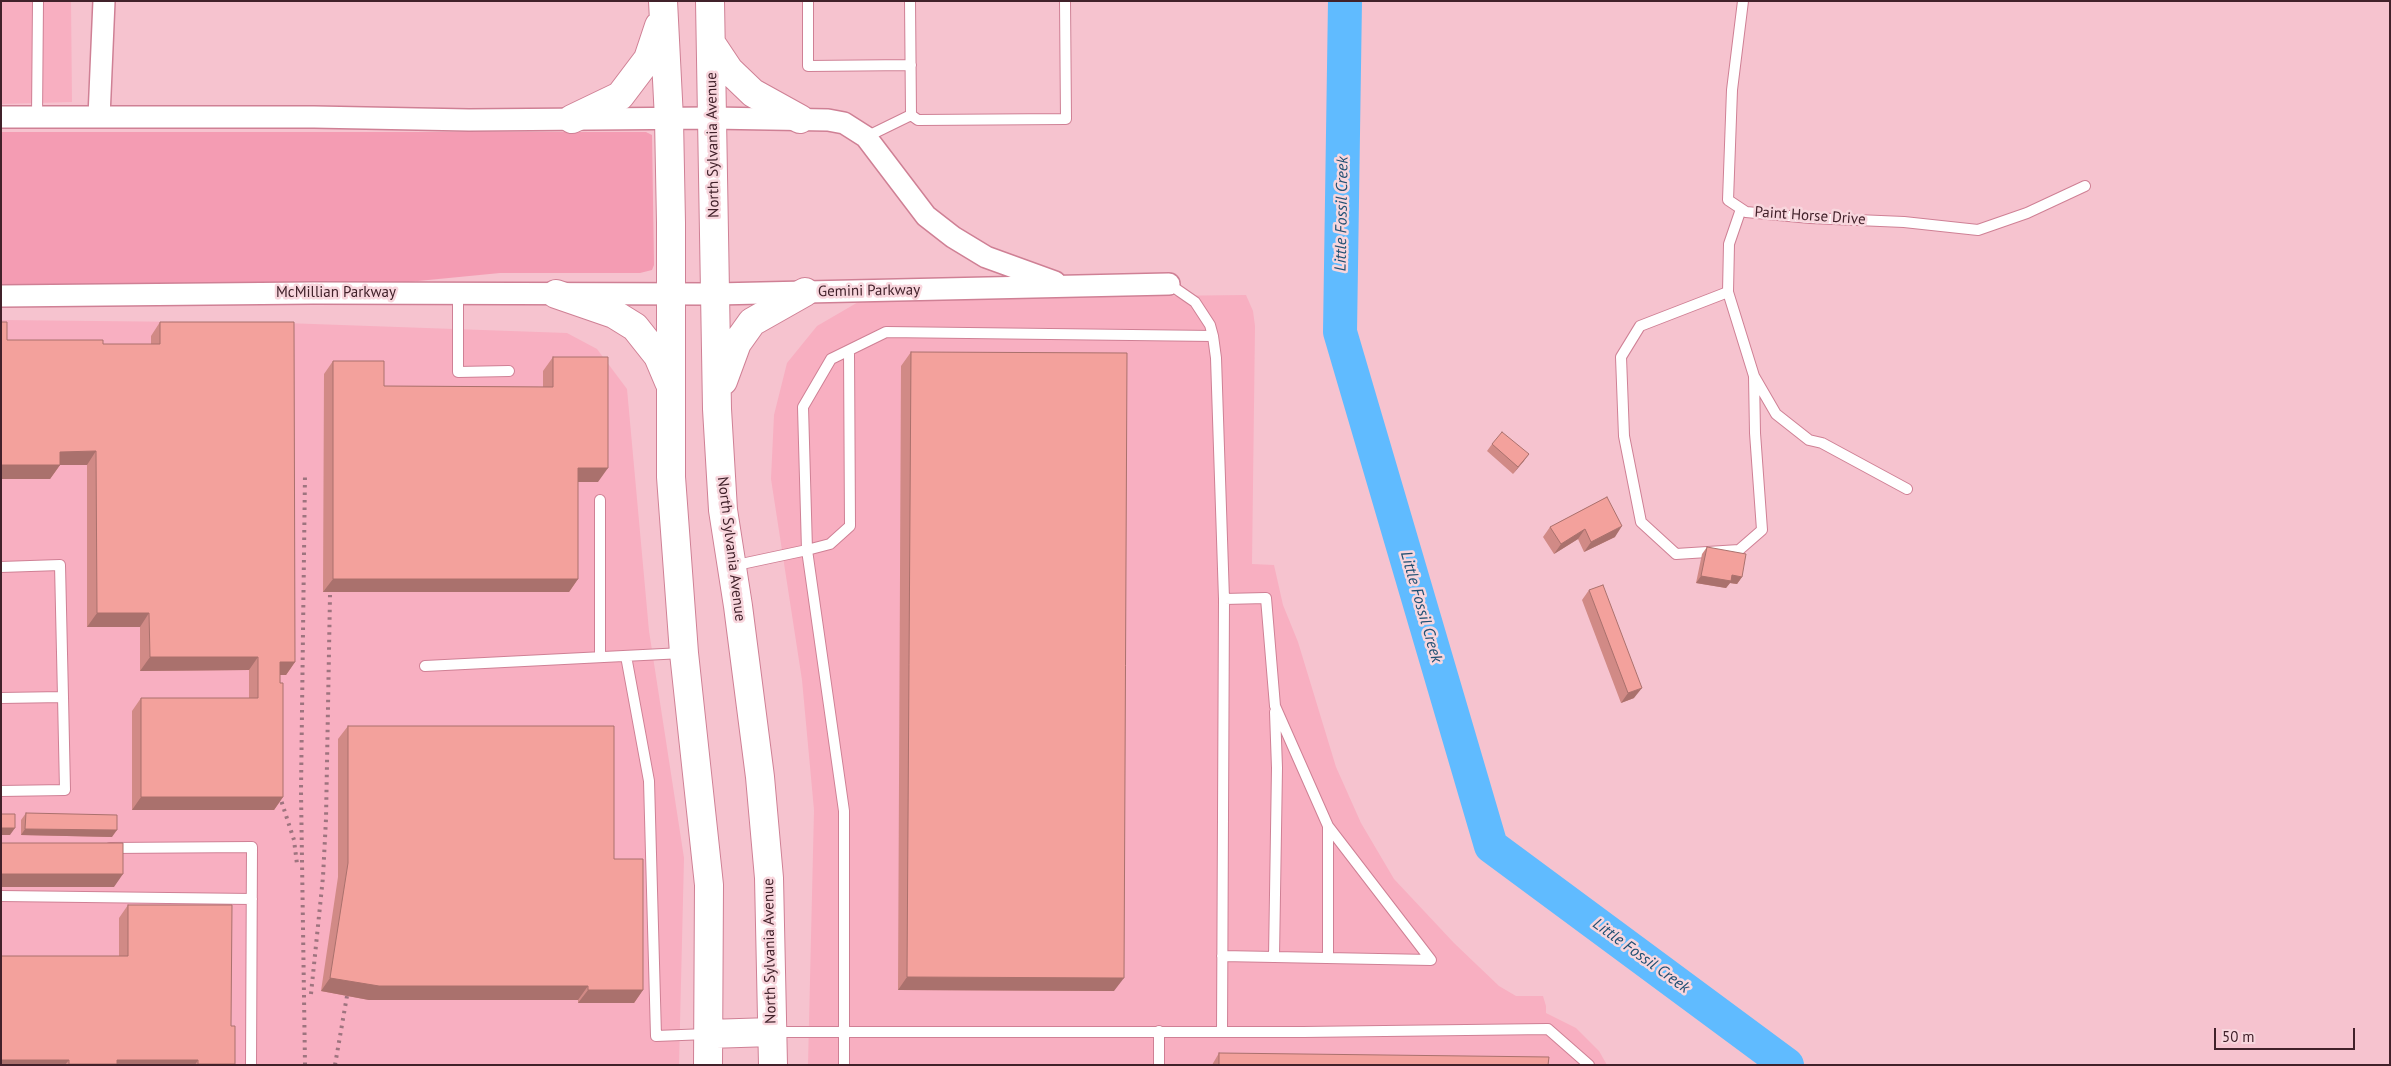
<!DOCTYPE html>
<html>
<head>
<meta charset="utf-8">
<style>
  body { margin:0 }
  #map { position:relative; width:2391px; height:1066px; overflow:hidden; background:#f6c3cf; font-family:"PT Sans",sans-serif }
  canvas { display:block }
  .frame { position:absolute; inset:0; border:2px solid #41212a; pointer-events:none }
  .scale { position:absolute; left:2214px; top:1028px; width:141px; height:22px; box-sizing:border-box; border:2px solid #41212a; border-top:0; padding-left:6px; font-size:15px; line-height:18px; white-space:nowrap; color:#41212a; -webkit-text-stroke:4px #f8d6dd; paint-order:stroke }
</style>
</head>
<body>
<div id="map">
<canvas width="2391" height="1066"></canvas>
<div class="frame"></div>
<div class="scale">50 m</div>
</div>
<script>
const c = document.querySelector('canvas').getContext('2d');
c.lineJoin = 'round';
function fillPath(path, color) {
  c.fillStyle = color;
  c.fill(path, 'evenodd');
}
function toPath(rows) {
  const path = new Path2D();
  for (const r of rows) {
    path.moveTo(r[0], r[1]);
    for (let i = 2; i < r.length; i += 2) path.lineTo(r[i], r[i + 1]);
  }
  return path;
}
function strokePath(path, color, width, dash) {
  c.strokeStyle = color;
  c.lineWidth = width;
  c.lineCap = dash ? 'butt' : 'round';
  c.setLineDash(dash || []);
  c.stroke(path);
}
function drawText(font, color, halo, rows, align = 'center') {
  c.font = font + ' "PT Sans",sans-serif';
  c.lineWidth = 5;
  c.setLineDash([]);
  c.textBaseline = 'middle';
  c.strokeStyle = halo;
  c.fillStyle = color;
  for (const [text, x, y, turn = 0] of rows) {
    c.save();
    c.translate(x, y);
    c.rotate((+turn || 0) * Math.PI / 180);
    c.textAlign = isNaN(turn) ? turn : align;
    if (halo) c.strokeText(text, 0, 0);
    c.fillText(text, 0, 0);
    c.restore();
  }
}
const built = toPath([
  [1,1,71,1,72,102,1,104],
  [1246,295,1253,311,1255,326,1252,564,1274,565,1283,605,1298,642,1336,767,1361,823,1394,879,1454,943,1499,986,1516,996,1543,996,1546,1006,1546,1013,1576,1028,1599,1051,1607,1065,808,1065,814,810,802,680,771,479,774,415,787,363,817,326,860,301,886,299],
  [1,320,285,323,567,333,597,349,627,389,649,631,684,858,679,1065,1,1065]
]);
const green = toPath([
  [1,132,646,132,652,135,654,265,652,270,640,273,500,273,377,285,1,284]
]);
const river = toPath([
  [1345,1,1340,332,1491,846,1787,1065]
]);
const lane = toPath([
  [808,1,808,66,911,65],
  [1743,1,1732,90,1728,200,1746,212,1810,218,1904,222,1978,230,2027,213,2085,186],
  [911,115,918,120,1066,119,1065,1],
  [37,117,38,1],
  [866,137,911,115,910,1],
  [1741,209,1729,244,1728,292,1754,376,1776,414,1809,440,1822,443,1907,489],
  [1169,284,1195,302,1210,325,1213,336],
  [1728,292,1640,326,1621,357,1624,436,1641,522,1676,554,1739,550,1762,530,1755,433,1754,376],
  [458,294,458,372,509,371],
  [849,351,850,526,830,544,807,550,803,407,831,359,886,332,1213,336,1216,358,1224,599,1222,1032],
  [732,566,807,550,844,811,844,1065],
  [1,567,60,565,63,697,1,698],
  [626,656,649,781,656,1036,707,1034],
  [600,657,600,500],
  [425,666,683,653],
  [1,791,65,790,63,697],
  [110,848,252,847,251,1065],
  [1,896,252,899],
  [1222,956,1431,960,1328,826,1275,706,1266,598,1224,599],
  [1274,957,1277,768,1275,712],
  [1328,958,1328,826],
  [773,1032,1303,1032,1548,1029,1589,1065],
  [1159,1065,1159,1031]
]);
const street = toPath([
  [1,117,314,117,469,120,712,118,828,120,844,123,866,137,926,216,953,237,986,257,1055,282],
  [99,117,104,1],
  [1,296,313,293,716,294,1169,284]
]);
const secondary = toPath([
  [663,1,669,119,671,223,671,477,684,653,709,885,708,1065],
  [710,1,717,409,723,510,738,606,760,777,769,878,773,1065],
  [711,43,729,70,753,93,800,119],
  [572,119,620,96,648,59,659,26],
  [556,294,614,314,635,327,658,356,669,382],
  [723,381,737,343,752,322,805,292],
  [708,1034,772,1032]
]);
const rail = toPath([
  [281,787,281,800,294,840,297,864],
  [311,994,323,877,326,819,330,595],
  [305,1065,301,791,305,474],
  [335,1065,347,996]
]);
const wall = toPath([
  [160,322,295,662,286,675,280,675,283,797,274,810,132,810,132,711,141,698,249,698,249,670,140,671,140,627,87,627,87,465,60,465,50,479,7,340,103,344,151,344,151,336],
  [911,352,1114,991,898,990,901,366],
  [553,357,598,482,578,482,578,579,569,592,323,592,324,374,333,361,384,386,543,387,543,371],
  [1492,444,1529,454,1513,474,1487,451],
  [1607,497,1615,537,1584,552,1578,539,1554,554,1543,537,1550,527],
  [1707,547,1742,577,1737,584,1730,583,1726,588,1696,583,1702,554],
  [1589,590,1634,698,1621,703,1582,600],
  [348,726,614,859,643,990,634,1003,578,1003,578,1000,369,1000,321,991,338,877,338,739],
  [26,813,112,837,21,835,21,820],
  [128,905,231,1026,235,1064,234,1065,1,1065,119,956,119,918],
  [1219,1053,1548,1065,1212,1065]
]);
const shadedWall = toPath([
  [96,451,87,465,50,465,60,452],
  [1529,454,1524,461,1513,474,1518,467],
  [1,465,60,465,50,479,1,479],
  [578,468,608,468,598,482,569,482],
  [1622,526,1615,537,1584,552,1591,542],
  [1585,529,1578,539,1554,554,1561,544],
  [1732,575,1742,577,1737,584,1730,583,1726,588,1696,583,1701,576],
  [333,579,578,579,569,592,323,592],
  [97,613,149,613,140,627,87,627],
  [150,657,258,657,249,670,140,671],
  [280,662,295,662,286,675,270,675],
  [1642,688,1634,698,1621,703,1628,693],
  [141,797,283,797,274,810,132,810],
  [1,828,15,828,10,835,1,835],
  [25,829,117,830,112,837,21,835],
  [1,874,123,874,114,887,1,887],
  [907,977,1124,978,1114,991,898,990],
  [330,978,588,986,578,1000,369,1000,321,991],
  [588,990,643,990,634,1003,578,1003],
  [1,1060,69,1060,65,1065,1,1065],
  [117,1060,198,1060,195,1065,68,1065,69,1064],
  [198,1064,235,1064,234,1065,197,1065]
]);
const building = toPath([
  [1,322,7,322,7,340,103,340,103,344,160,344,160,322,294,322,295,662,280,662,280,683,283,683,283,797,141,797,141,698,258,698,258,657,150,657,149,613,97,613,96,451,60,452,60,465,1,465,1,322],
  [911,352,1127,353,1124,978,907,977,911,352],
  [553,357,608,357,608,468,578,468,578,579,333,579,333,361,384,361,384,386,553,387,553,357],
  [1502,432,1529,454,1518,467,1492,444,1502,432],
  [1607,497,1622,526,1591,542,1585,529,1561,544,1550,527,1607,497],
  [1707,547,1746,554,1742,577,1732,575,1731,581,1701,576,1707,547],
  [1603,585,1642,688,1628,693,1589,590,1603,585],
  [348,726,614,726,614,859,643,859,643,990,588,990,588,986,379,986,330,978,348,863,348,726],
  [26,813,117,815,117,830,25,829,26,813],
  [1,814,15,814,15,828,1,828,1,814],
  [1,843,123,843,123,874,1,874,1,843],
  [128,905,232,905,231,1026,235,1026,235,1064,198,1064,198,1060,117,1060,117,1064,69,1064,69,1060,1,1060,1,956,128,956,128,905],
  [1219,1053,1549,1057,1548,1065,1219,1065,1219,1053]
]);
const streetNames = [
  ["North Sylvania Avenue",713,145,-91],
  ["Paint Horse Drive",1810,216,4],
  ["Gemini Parkway",869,291,-1],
  ["McMillian Parkway",336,293],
  ["North Sylvania Avenue",731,549,83],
  ["North Sylvania Avenue",770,951,-91]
];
const waterNames = [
  ["Little Fossil Creek",1342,214,-89],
  ["Little Fossil Creek",1421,607,74],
  ["Little Fossil Creek",1641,956,36]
];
fillPath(built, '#f8afc1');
fillPath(green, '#f49cb3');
strokePath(river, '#60bbff', 34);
strokePath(lane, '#cf8095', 12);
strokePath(street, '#cf8095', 24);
strokePath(secondary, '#cf8095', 30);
strokePath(lane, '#fff', 10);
strokePath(street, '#fff', 21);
strokePath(secondary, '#fff', 28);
strokePath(rail, '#9e747f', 4, [2.5, 5]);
fillPath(wall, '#d18a86');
fillPath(shadedWall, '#aa716d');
fillPath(building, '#f3a19c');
strokePath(building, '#aa716d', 1);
drawText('15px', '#41212a', '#f8d6dd', streetNames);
drawText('italic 16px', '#205073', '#f8d6dd', waterNames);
</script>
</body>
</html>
